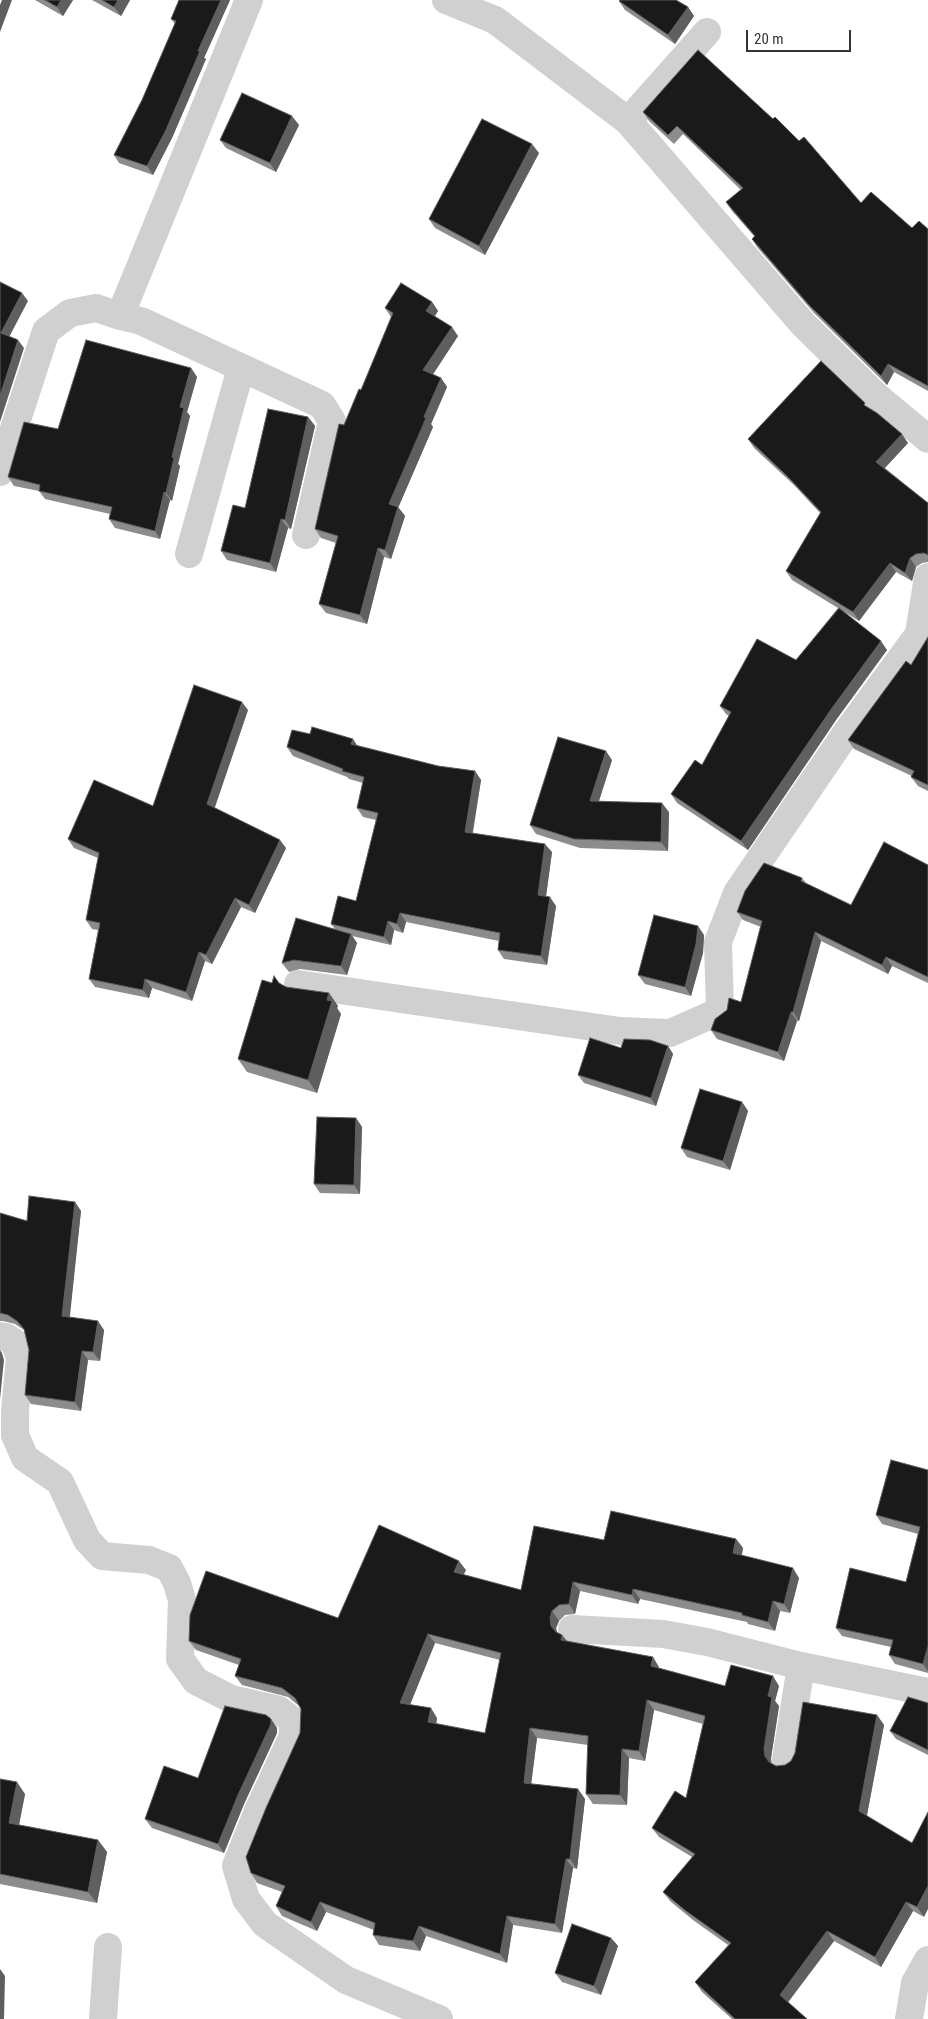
<!DOCTYPE html>
<html>
<head>
<meta charset="utf-8">
<style>
  body { margin:0 }
  #map { position:relative; width:928px; height:2019px; overflow:hidden; background:#fff; font-family:"Roboto Condensed",sans-serif }
  canvas { display:block }
  .scale { position:absolute; left:746px; top:30px; width:105px; height:22px; box-sizing:border-box; border:2px solid #333; border-top:0; padding-left:6px; font-size:15px; line-height:18px; white-space:nowrap; color:#333; -webkit-text-stroke:4px #fff; paint-order:stroke }
</style>
</head>
<body>
<div id="map">
<canvas width="928" height="2019"></canvas>
<div class="scale">20 m</div>
</div>
<script>
const c = document.querySelector('canvas').getContext('2d');
c.lineJoin = 'round';
function toPath(rows) {
  const path = new Path2D();
  for (const r of rows) {
    path.moveTo(r[0], r[1]);
    for (let i = 2; i < r.length; i += 2) path.lineTo(r[i], r[i + 1]);
  }
  return path;
}
function strokePath(path, color, width, dash) {
  c.strokeStyle = color;
  c.lineWidth = width;
  c.lineCap = dash ? 'butt' : 'round';
  c.setLineDash(dash || []);
  c.stroke(path);
}
function fillPath(path, color) {
  c.fillStyle = color;
  c.fill(path, 'evenodd');
}
const minor = toPath([
  [249,0,120,316,141,321,322,405,332,421,306,535],
  [446,0,495,20,628,121,803,324,875,395,928,439],
  [628,121,707,32],
  [0,472,46,331,70,313,96,308,120,316],
  [189,554,241,368],
  [298,984,620,1031,670,1033,720,1011,718,942,737,893,849,729,919,634,928,577],
  [0,1336,6,1337,15,1343,20,1358,15,1411,15,1435,25,1458,60,1482,87,1540,102,1556,149,1560,169,1568,177,1583,182,1600,180,1659,196,1681,231,1699,279,1710,292,1720,293,1736,258,1811,236,1866,246,1899,265,1924,346,1980,439,2019],
  [572,1629,663,1634,707,1642,801,1666,928,1692],
  [786,1760,801,1666],
  [103,2019,108,1947],
  [909,2019,915,1983,928,1960]
]);
const wall = toPath([
  [35,0,73,0,63,16],
  [92,0,130,0,121,16],
  [179,0,230,0,204,58,206,59,172,138,153,175,119,163,114,155,142,100,175,24,171,19],
  [619,1,688,7,694,16,675,44,625,10],
  [643,112,773,119,799,141,861,203,912,228,928,229,928,391,894,372,887,385,814,313,757,247,752,239,754,236,732,211,726,202,741,190,683,134,674,144,649,121],
  [299,125,276,172,226,148,220,140],
  [539,153,485,255,435,228,429,219],
  [432,302,438,311,435,316,458,336,433,374,441,378,447,387,431,424,433,427,398,507,405,516,391,559,384,557,367,624,326,613,319,604,336,543,321,538,315,529,344,425,361,390,391,317,385,308],
  [191,368,197,377,187,412,190,416,178,464,180,466,172,501,170,500,160,539,115,528,109,519,110,514,45,499,39,491,14,486,8,477],
  [868,408,908,443,885,468,928,503,928,562,922,563,916,567,912,581,896,572,859,621,843,611,887,650,836,720,748,850,677,803,671,794,702,765,729,716,726,714,720,706,796,660,838,608,792,580,786,571,820,513,794,485,754,448,748,439],
  [308,417,315,426,291,529,288,528,276,572,227,560,221,551,245,508],
  [928,637,928,791,918,786,911,777,912,776,854,749,848,740,911,665],
  [248,710,214,808,286,848,255,913,241,907,212,964,205,961,192,1001,152,988,149,998,95,987,89,979,98,930,92,929,86,920,98,858,74,848,68,839,153,806],
  [358,746,438,766,475,771,481,780,473,833,552,852,546,896,556,906,547,965,504,959,498,950,499,941,406,922,403,933,394,930,391,945,352,936,357,943,347,975,300,969,289,972,282,963,335,929,331,924,356,901,376,820,363,817,357,808,363,783,349,779,347,777,293,756,287,747],
  [612,760,599,801,669,812,668,851,580,848,536,834,530,825],
  [928,865,928,983,892,966,888,974,821,941,799,1021,797,1021,784,1061,717,1039,711,1030,741,1002,761,927,743,920,737,912,802,878,806,883,851,905],
  [704,935,703,953,691,996,645,984,638,975],
  [272,983,279,983,286,987,329,993,338,1006,337,1008,341,1014,317,1093,247,1072,238,1059],
  [668,1046,673,1054,656,1106,584,1083,578,1075,621,1048],
  [742,1102,748,1111,730,1170,687,1157,681,1148],
  [356,1118,362,1127,360,1194,320,1193,314,1184],
  [75,1202,81,1211,69,1317,104,1330,100,1361,88,1360,81,1411,31,1404,25,1395,29,1350,24,1330,15,1324,3,1321,0,1321,0,1213,27,1221],
  [928,1470,928,1673,895,1664,889,1655,891,1647,842,1636,836,1628,906,1582,918,1534,882,1524,876,1515],
  [736,1539,743,1548,742,1555,799,1578,790,1613,780,1611,775,1631,748,1624,747,1622,640,1599,638,1604,580,1591,575,1614,565,1615,559,1621,556,1628,557,1633,562,1635,567,1641,659,1667,659,1668,725,1686,779,1686,775,1701,779,1706,771,1758,771,1763,776,1766,785,1765,877,1715,884,1725,867,1815,924,1917,913,1911,881,1967,834,1941,788,2002,807,2019,732,2019,702,1992,695,1982,728,1945,693,1920,670,1901,663,1892,692,1857,659,1837,652,1828,686,1798,703,1724,654,1710,645,1761,629,1758,627,1805,593,1804,586,1794,588,1745,537,1738,531,1784,578,1789,585,1799,577,1869,573,1868,562,1933,513,1925,507,1963,426,1936,420,1951,379,1945,373,1935,374,1930,326,1912,317,1931,282,1916,276,1906,282,1892,257,1883,251,1873,300,1733,301,1709,299,1706,288,1697,242,1685,235,1676,239,1665,196,1650,189,1641,338,1618,466,1570,463,1575,521,1590,604,1540],
  [435,1643,500,1660,485,1733,436,1724,437,1718,410,1705],
  [928,1703,928,1755,896,1739,890,1731],
  [271,1719,277,1728,277,1733,244,1804,224,1853,152,1828,145,1819,198,1778],
  [0,1779,25,1794,19,1825,98,1840,107,1852,97,1903,0,1884],
  [611,1938,618,1946,601,1995,562,1982,555,1973]
]);
const shadedWall = toPath([
  [2,0,12,0,0,32,0,5],
  [61,0,73,0,63,16,57,7],
  [118,0,130,0,121,16,114,7],
  [221,0,230,0,204,58,206,59,172,138,153,175,147,166],
  [688,7,694,16,675,44,668,35],
  [292,116,299,125,276,172,270,163],
  [532,144,539,153,485,255,479,246],
  [22,293,28,301,7,341,1,333],
  [432,302,438,311,432,320,426,311],
  [452,327,458,336,430,379,423,370],
  [18,340,24,348,0,422,0,396],
  [888,364,894,372,887,385,881,376],
  [191,368,197,377,187,412,190,416,178,464,180,466,172,501,166,493,180,407],
  [441,378,447,387,431,424,433,427,396,513,389,504,424,417],
  [308,417,315,426,291,529,285,520],
  [902,434,908,443,882,471,876,462],
  [164,492,170,500,160,539,155,531],
  [398,507,405,516,391,559,385,550],
  [281,519,288,528,276,572,270,563],
  [378,548,384,557,367,624,360,615],
  [910,558,916,567,912,581,905,573],
  [890,563,896,572,859,621,853,612],
  [881,641,887,650,836,720,748,850,741,841,830,711],
  [242,702,248,710,213,813,207,804],
  [353,739,359,748,351,744],
  [606,751,612,760,596,810,590,801],
  [475,771,481,780,471,841,465,832],
  [662,803,669,812,668,851,661,842],
  [280,840,286,848,255,913,249,905],
  [545,844,552,852,545,904,538,895],
  [550,897,556,906,547,965,541,956],
  [235,898,241,907,212,964,206,955],
  [400,913,406,922,403,933,397,924],
  [388,921,394,930,391,945,384,937],
  [698,926,704,935,703,953,691,996,685,987],
  [815,932,821,941,799,1021,793,1012],
  [351,934,357,943,347,975,341,966],
  [199,952,205,961,192,1001,186,992],
  [886,957,892,966,888,974,882,965],
  [145,979,152,988,149,998,143,990],
  [329,993,338,1006,337,1008,341,1014,317,1093,308,1080],
  [791,1012,797,1021,784,1061,778,1052],
  [668,1046,673,1054,656,1106,651,1098],
  [742,1102,748,1111,730,1170,723,1161],
  [356,1118,362,1127,360,1194,354,1185],
  [75,1202,81,1211,69,1325,62,1316],
  [98,1321,104,1330,100,1361,93,1352],
  [0,1350,2,1353,4,1360,0,1399],
  [82,1351,88,1360,81,1411,75,1402],
  [736,1539,743,1548,740,1562,733,1553],
  [459,1561,466,1570,460,1582,454,1572],
  [793,1568,799,1578,790,1613,784,1604],
  [573,1582,580,1591,575,1614,569,1604],
  [633,1589,640,1599,638,1604,632,1595],
  [773,1601,780,1611,775,1631,768,1622],
  [552,1611,559,1621,556,1628,558,1636,551,1626,550,1618],
  [428,1634,435,1643,407,1712,400,1703],
  [562,1635,569,1644,561,1640],
  [928,1646,928,1671,923,1664],
  [653,1657,659,1667,658,1675,651,1666],
  [773,1676,779,1686,775,1701,779,1706,771,1758,772,1766,765,1756,764,1749,768,1696],
  [647,1700,654,1710,645,1761,639,1751],
  [431,1708,437,1718,435,1732,428,1722],
  [877,1715,884,1725,866,1820,859,1811],
  [271,1719,277,1728,277,1733,244,1804,224,1853,218,1844,238,1795],
  [530,1728,537,1738,530,1793,524,1783],
  [622,1749,629,1758,627,1805,620,1795],
  [17,1782,25,1794,17,1835,9,1823],
  [578,1789,585,1799,577,1869,570,1859],
  [98,1840,107,1852,97,1903,88,1892],
  [566,1859,573,1868,562,1933,555,1924],
  [928,1886,928,1909,924,1917,917,1907],
  [320,1902,326,1912,317,1931,311,1922],
  [906,1902,913,1911,881,1967,875,1957],
  [507,1916,513,1925,507,1963,500,1954],
  [419,1926,426,1936,420,1951,413,1941],
  [827,1931,834,1941,786,2005,780,1995],
  [611,1938,618,1946,601,1995,594,1986],
  [0,1969,5,1976,4,2019,0,2019]
]);
const building = toPath([
  [45,0,61,0,57,7,45,0],
  [102,0,118,0,114,7,102,0],
  [179,0,221,0,198,51,200,51,166,130,147,166,114,155,142,100,176,21,171,19,179,0],
  [620,0,676,0,688,7,668,35,619,1,620,0],
  [698,50,773,119,775,117,799,141,804,137,861,203,871,192,912,228,919,221,928,229,928,386,888,364,881,376,809,305,752,239,755,236,726,202,743,188,677,126,668,135,643,112,698,50],
  [242,93,292,116,270,163,220,140,242,93],
  [482,119,532,144,479,246,429,219,482,119],
  [0,282,22,293,1,333,18,340,0,396,0,282],
  [401,283,432,302,426,311,452,327,423,370,441,378,424,417,426,418,389,504,398,507,385,550,378,548,360,615,319,604,338,536,315,529,339,424,344,425,359,389,361,390,393,313,385,308,401,283],
  [86,340,191,368,180,407,184,408,172,457,174,458,166,493,164,492,155,531,109,519,112,507,39,491,40,485,8,477,24,422,58,429,86,340],
  [821,361,865,403,864,405,877,413,902,434,876,462,928,503,928,555,924,553,916,554,910,558,905,573,890,563,853,612,786,571,821,512,788,477,748,439,821,361],
  [268,409,308,417,285,520,281,519,270,563,221,551,233,505,245,508,268,409],
  [839,608,881,641,830,711,741,841,671,794,695,760,702,765,731,712,720,706,757,639,796,660,839,608],
  [928,637,928,785,911,777,914,771,848,740,906,661,911,665,928,637],
  [194,685,242,702,207,804,280,840,249,905,235,898,206,955,199,952,186,992,145,979,143,990,89,979,100,923,86,920,99,853,68,839,94,780,153,806,194,685],
  [312,727,353,739,351,744,438,766,475,771,465,832,545,844,538,895,550,897,541,956,498,950,500,933,400,913,397,924,388,921,384,937,331,924,338,896,356,901,378,813,357,808,364,777,342,771,343,769,287,747,292,730,310,734,312,727],
  [558,737,606,751,590,801,662,803,661,842,574,839,530,825,558,737],
  [884,842,928,865,928,977,886,957,882,965,815,932,793,1012,791,1012,778,1052,711,1030,715,1019,727,1010,729,998,741,1002,762,921,737,912,745,891,764,863,802,878,801,881,851,905,884,842],
  [654,915,698,926,696,944,685,987,638,975,654,915],
  [296,918,351,934,341,966,294,960,282,963,296,918],
  [274,976,279,983,286,987,329,993,327,1000,332,1001,308,1080,238,1059,262,980,272,983,274,976],
  [590,1038,621,1048,624,1039,650,1040,668,1046,651,1098,578,1075,590,1038],
  [700,1089,742,1102,723,1161,681,1148,700,1089],
  [317,1117,356,1118,354,1185,314,1184,317,1117],
  [29,1196,75,1202,62,1316,98,1321,93,1352,82,1351,75,1402,25,1395,29,1350,24,1329,17,1321,8,1315,0,1313,0,1213,27,1221,29,1196],
  [891,1460,928,1470,928,1646,923,1664,889,1655,893,1640,836,1628,850,1568,906,1582,920,1527,876,1515,891,1460],
  [611,1511,736,1539,733,1553,793,1568,784,1604,773,1601,768,1622,742,1615,742,1613,633,1589,632,1595,573,1582,569,1604,559,1605,552,1611,550,1618,551,1626,556,1632,562,1635,561,1640,653,1657,651,1666,725,1686,731,1665,773,1676,768,1696,772,1697,764,1749,765,1756,769,1762,776,1766,785,1765,791,1761,795,1753,803,1702,877,1715,859,1811,912,1843,928,1812,928,1886,917,1907,906,1902,875,1957,827,1931,780,1995,807,2019,735,2019,695,1982,731,1943,686,1911,663,1892,695,1854,652,1828,675,1791,686,1798,705,1716,647,1700,639,1751,622,1749,620,1795,586,1794,588,1736,530,1728,524,1783,578,1789,570,1859,566,1859,555,1924,507,1916,500,1954,419,1926,413,1941,373,1935,375,1923,320,1902,311,1922,276,1906,285,1886,251,1873,246,1857,266,1808,300,1733,301,1709,295,1698,282,1688,235,1676,241,1659,189,1641,190,1615,206,1571,338,1618,379,1525,459,1561,454,1572,521,1590,534,1526,604,1540,611,1511],
  [428,1634,501,1653,485,1733,428,1722,431,1708,400,1703,428,1634],
  [908,1697,928,1703,928,1750,890,1731,908,1697],
  [225,1706,266,1715,271,1719,271,1724,238,1795,218,1844,145,1819,164,1766,198,1778,225,1706],
  [0,1779,17,1782,9,1823,98,1840,88,1892,0,1874,0,1779],
  [572,1924,611,1938,594,1986,555,1973,572,1924]
]);
strokePath(minor, '#d0d0d0', 28);
fillPath(wall, '#8c8c8c');
fillPath(shadedWall, '#5f5f5f');
fillPath(building, '#1a1a1a');
strokePath(building, '#5f5f5f', 1);
</script>
</body>
</html>
